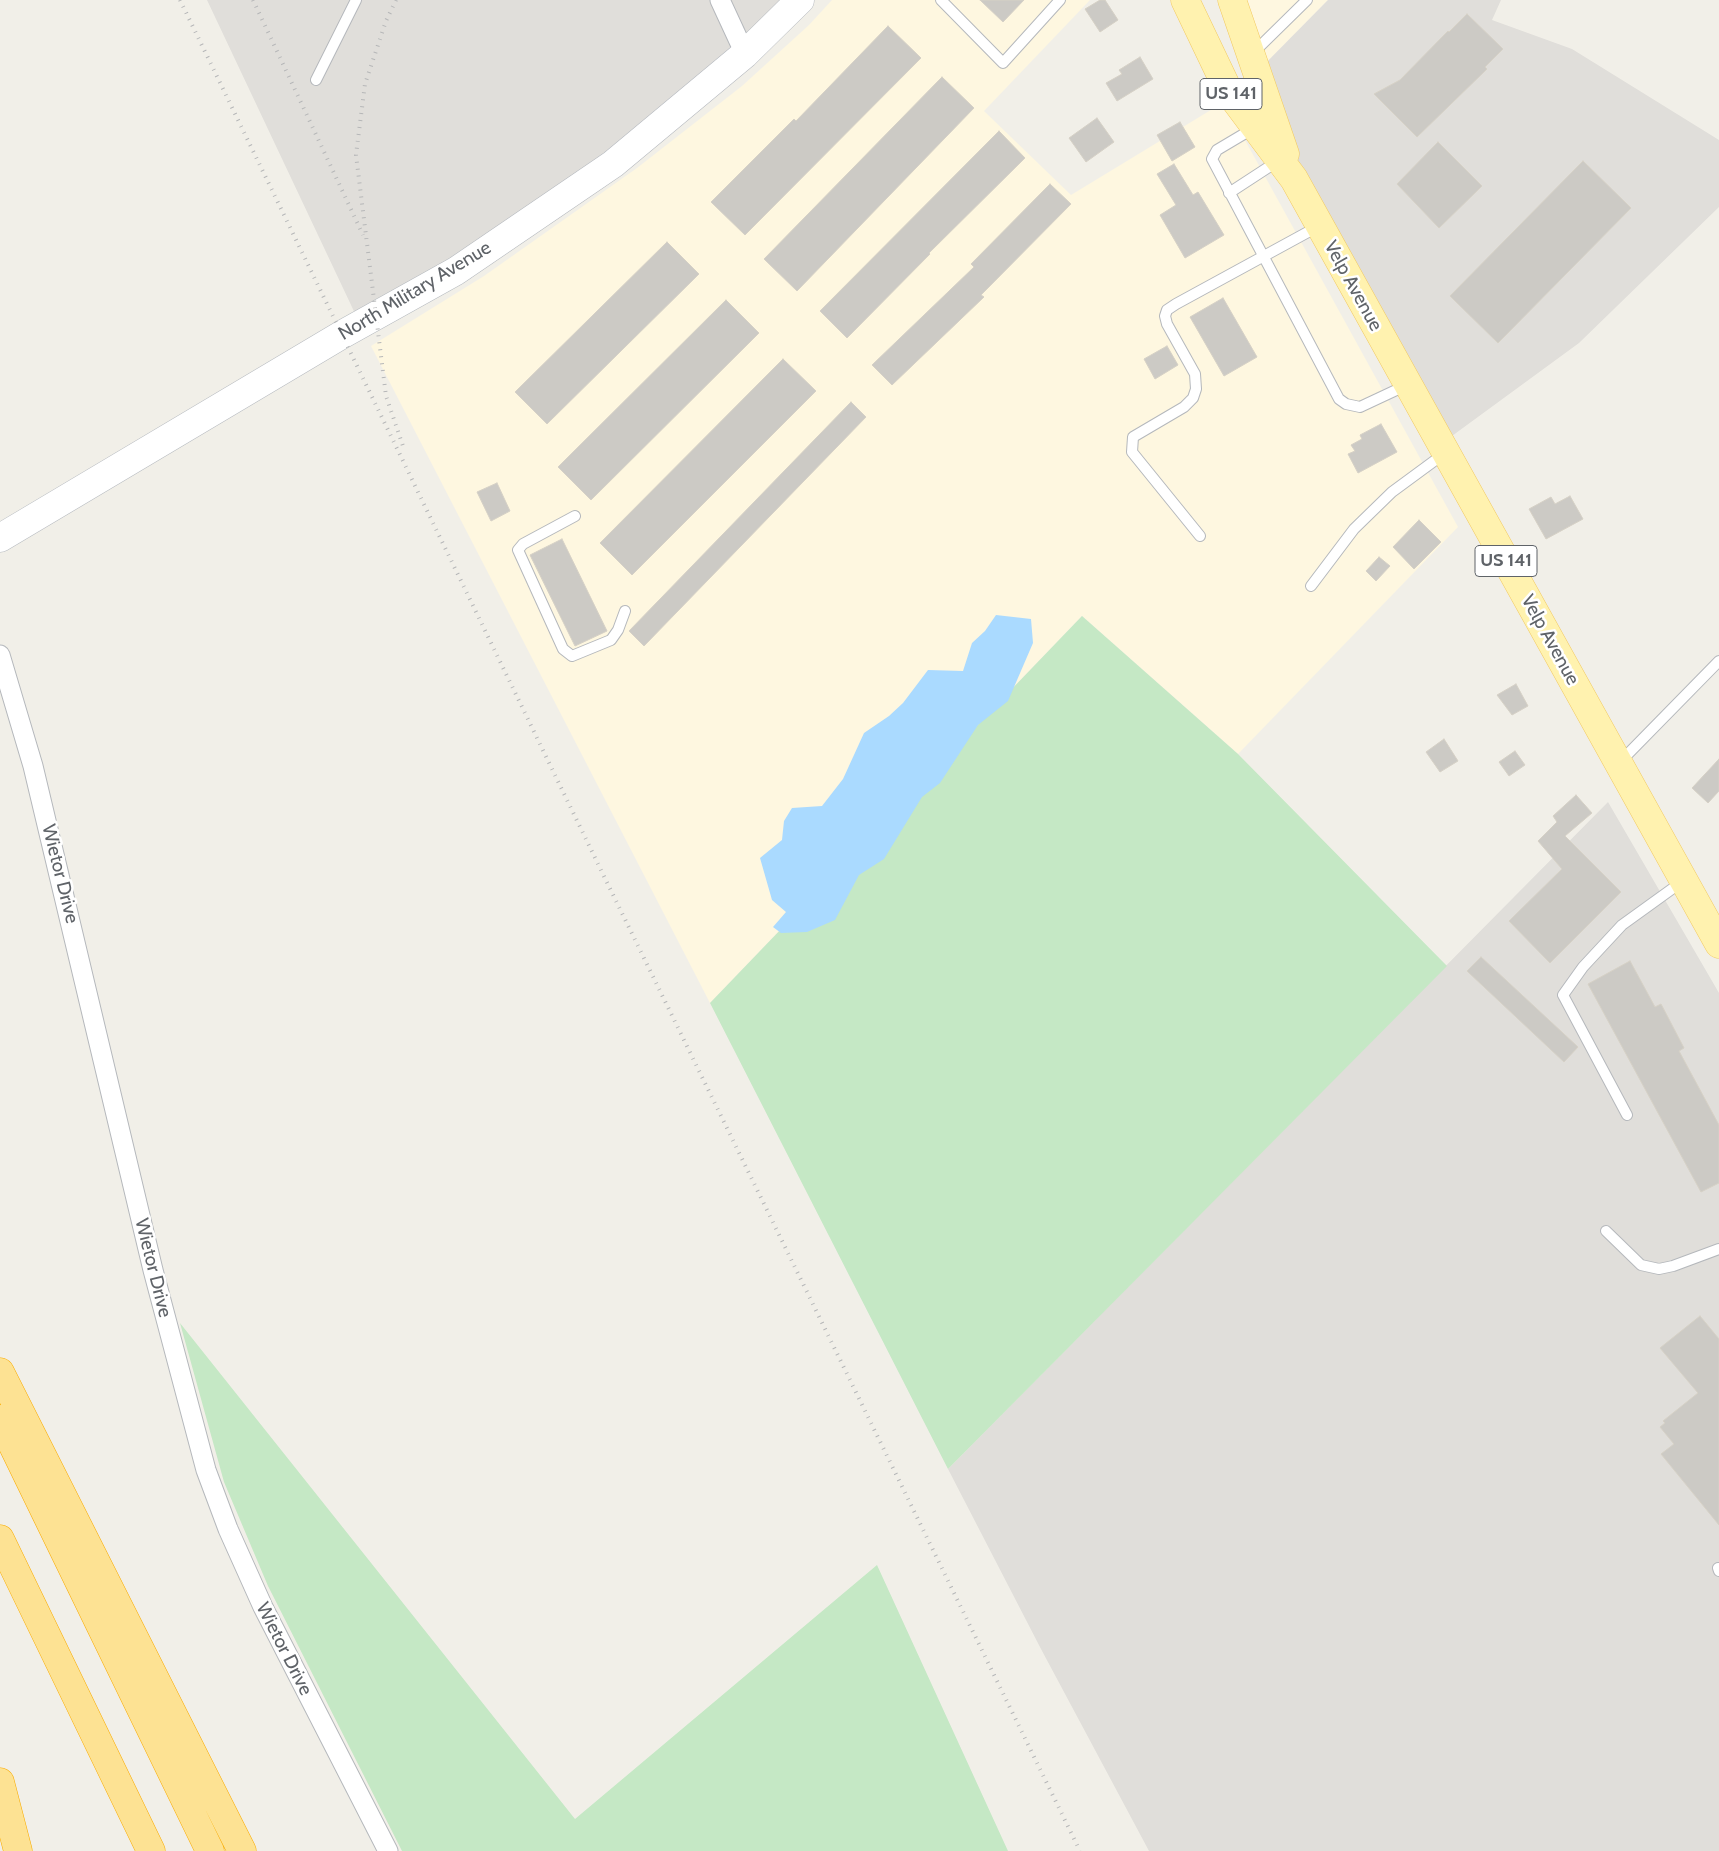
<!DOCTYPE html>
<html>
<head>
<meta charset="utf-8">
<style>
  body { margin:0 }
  canvas { display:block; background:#f1efe8 }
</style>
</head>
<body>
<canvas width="1719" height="1851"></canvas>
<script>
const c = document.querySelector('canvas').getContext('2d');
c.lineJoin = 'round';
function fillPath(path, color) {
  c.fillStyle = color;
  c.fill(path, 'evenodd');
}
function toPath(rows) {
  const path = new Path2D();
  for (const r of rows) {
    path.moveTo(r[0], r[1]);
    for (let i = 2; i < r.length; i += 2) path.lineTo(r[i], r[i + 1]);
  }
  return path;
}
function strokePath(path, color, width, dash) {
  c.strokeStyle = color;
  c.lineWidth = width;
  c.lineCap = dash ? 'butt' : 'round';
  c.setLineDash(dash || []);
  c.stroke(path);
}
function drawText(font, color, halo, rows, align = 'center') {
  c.font = font + ' Cabin,sans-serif';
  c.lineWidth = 5;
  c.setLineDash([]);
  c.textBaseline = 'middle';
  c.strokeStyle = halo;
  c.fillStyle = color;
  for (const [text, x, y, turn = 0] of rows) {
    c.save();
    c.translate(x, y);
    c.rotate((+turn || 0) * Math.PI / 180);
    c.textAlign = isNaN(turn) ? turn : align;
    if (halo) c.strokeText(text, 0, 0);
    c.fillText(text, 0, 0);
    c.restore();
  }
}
const commercial = toPath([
  [832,0,1090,0,984,111,1071,195,1224,102,1458,527,1238,754,1082,616,710,1003,371,346,484,276,637,168,742,86,809,25],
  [1232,0,1328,0,1257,72]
]);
const industrial = toPath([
  [207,0,800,0,613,164,360,324],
  [1328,0,1501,0,1492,20,1572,49,1719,140,1719,207,1579,343,1441,444,1294,179,1257,72],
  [1608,802,1719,993,1719,1851,1149,1851,1041,1649,948,1469]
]);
const green = toPath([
  [1082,616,1238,754,1447,966,948,1469,710,1003],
  [180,1323,575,1819,877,1565,1008,1851,402,1851,268,1586,224,1482]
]);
const water = toPath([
  [996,615,1031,619,1033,643,1008,701,978,725,940,783,922,797,884,859,859,875,835,920,807,932,781,933,773,927,786,912,772,900,760,858,782,840,784,821,792,808,822,806,843,779,864,733,889,716,903,703,928,670,963,671,972,643,985,631]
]);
const building = toPath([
  [980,0,1024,0,1003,22,980,0],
  [1100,0,1105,0,1118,20,1100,32,1085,9,1100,0],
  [1467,14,1503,49,1485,67,1487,69,1417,137,1374,94,1400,80,1448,31,1449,32,1467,14],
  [888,26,921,58,745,235,711,202,794,119,796,121,888,26],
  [1140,57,1153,79,1117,101,1106,83,1122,74,1119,70,1140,57],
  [942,77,974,108,797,291,764,259,942,77],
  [1097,118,1114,142,1086,162,1069,138,1097,118],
  [1180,122,1195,147,1172,161,1157,135,1180,122],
  [999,131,1025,158,929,253,930,254,847,338,820,311,999,131],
  [1438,142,1482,186,1439,228,1397,184,1438,142],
  [1583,161,1631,208,1498,343,1450,296,1583,161],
  [1174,164,1193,195,1198,192,1224,235,1185,258,1160,215,1176,205,1157,174,1174,164],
  [1050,184,1071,204,981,295,984,297,892,385,872,365,974,267,971,264,1050,184],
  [667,242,699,274,547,424,515,392,667,242],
  [1223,298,1257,357,1224,376,1190,317,1223,298],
  [726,300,759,333,591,500,558,467,726,300],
  [1167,346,1178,365,1155,379,1144,359,1167,346],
  [783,359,816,391,632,575,600,543,783,359],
  [851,402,866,417,644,646,629,631,851,402],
  [1381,424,1397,452,1358,473,1348,454,1355,451,1351,445,1362,439,1360,435,1381,424],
  [497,483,510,511,491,521,477,492,497,483],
  [1570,496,1583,519,1546,539,1529,509,1551,497,1555,504,1570,496],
  [1419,520,1441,542,1414,569,1393,547,1419,520],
  [562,539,607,631,575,646,530,555,562,539],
  [1379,557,1390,566,1376,581,1366,571,1379,557],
  [1516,684,1528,706,1512,715,1497,695,1516,684],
  [1444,739,1458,761,1440,772,1426,752,1444,739],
  [1515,751,1525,765,1509,776,1499,762,1515,751],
  [1719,759,1719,791,1708,803,1692,788,1719,759],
  [1576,795,1592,813,1565,836,1621,892,1550,963,1509,921,1562,869,1538,841,1557,822,1553,816,1576,795],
  [1481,957,1578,1047,1564,1062,1467,971,1481,957],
  [1630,961,1655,1007,1661,1004,1684,1048,1679,1051,1719,1125,1719,1183,1701,1192,1588,984,1630,961],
  [1700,1316,1719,1339,1719,1525,1661,1454,1674,1444,1660,1427,1665,1423,1663,1421,1698,1393,1660,1348,1700,1316]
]);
const lane = toPath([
  [941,0,1003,63,1060,0],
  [1252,54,1307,0],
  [316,80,356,0],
  [1254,128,1217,150,1212,159,1339,399,1346,404,1360,407,1407,385],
  [1229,193,1278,161],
  [575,516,523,544,518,550,563,649,572,656,611,640,618,630,625,611],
  [1200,536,1132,452,1133,437,1184,407,1193,398,1196,389,1195,374,1167,324,1165,316,1167,310,1176,304,1319,226],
  [1311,586,1354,529,1392,492,1445,453],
  [1620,762,1719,661],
  [1627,1115,1563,995,1583,967,1622,925,1683,881],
  [1606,1231,1641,1265,1659,1269,1673,1266,1719,1249],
  [1718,1568,1719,1571]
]);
const street = toPath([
  [720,0,745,54],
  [0,655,33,766,153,1270,206,1470,228,1529,263,1607,388,1851]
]);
const secondary = toPath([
  [0,538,343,334,456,271,613,164,745,54,800,0]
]);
const primary = toPath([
  [1185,0,1229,92,1294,179,1719,944],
  [1232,0,1285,154]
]);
const highway = toPath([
  [0,1372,242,1851],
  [0,1419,210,1851],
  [0,1539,151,1851],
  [0,1782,18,1851]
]);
const rail = toPath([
  [180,0,598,864,1080,1851],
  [253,0,363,235],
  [396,0,386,21,365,84,356,155,386,396,404,449]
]);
const shields = [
  [1231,94,62],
  [1506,561,62]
];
const shieldNames = [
  ["US 141",1231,94],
  ["US 141",1506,561]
];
const streetNames = [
  ["Velp Avenue",1353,286,61],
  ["North Military Avenue",415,291,-31],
  ["Velp Avenue",1550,640,61],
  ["Wietor Drive",60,874,76],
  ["Wietor Drive",153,1268,76],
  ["Wietor Drive",284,1649,63]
];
fillPath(commercial, '#fef7e0');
fillPath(industrial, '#e0deda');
fillPath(green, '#c5e8c5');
fillPath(water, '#aadaff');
fillPath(building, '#cccac5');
strokePath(building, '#d6d1c6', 1);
strokePath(lane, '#b5b8bc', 12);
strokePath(street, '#b5b8bc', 21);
strokePath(secondary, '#b6babf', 29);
strokePath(primary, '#f2c960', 29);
strokePath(highway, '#f9ab00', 29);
strokePath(lane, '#fff', 10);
strokePath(street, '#fff', 19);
strokePath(secondary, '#fff', 28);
strokePath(primary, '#fff2af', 28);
strokePath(highway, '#fde293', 28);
strokePath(rail, '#b6b7b8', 4, [1, 6]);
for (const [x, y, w] of shields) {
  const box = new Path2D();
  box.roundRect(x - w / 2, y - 15.5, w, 31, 4);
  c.fillStyle = '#fff';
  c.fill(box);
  strokePath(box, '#5f6368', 1);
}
drawText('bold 18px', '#5f6368', null, shieldNames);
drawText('19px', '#5f6368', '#fff', streetNames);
</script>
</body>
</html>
